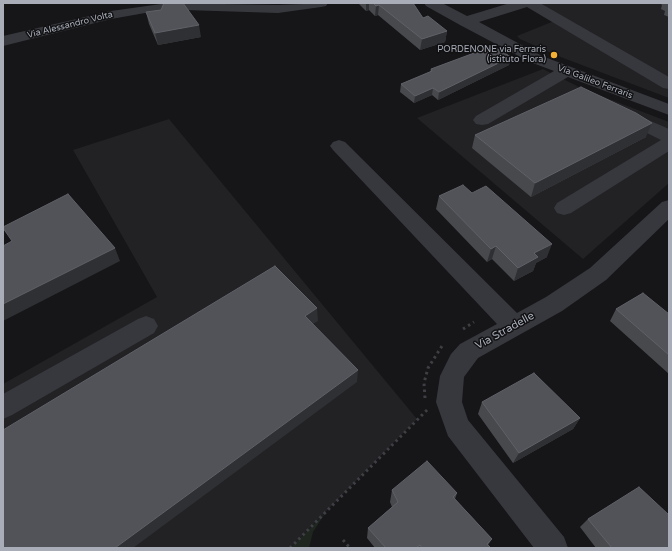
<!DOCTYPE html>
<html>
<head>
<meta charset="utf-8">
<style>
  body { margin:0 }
  #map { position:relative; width:672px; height:551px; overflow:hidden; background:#161618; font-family:"Varela Round",sans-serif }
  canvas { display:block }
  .frame { position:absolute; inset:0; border:4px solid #a8adb8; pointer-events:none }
</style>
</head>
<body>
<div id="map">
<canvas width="672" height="551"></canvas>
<div class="frame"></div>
</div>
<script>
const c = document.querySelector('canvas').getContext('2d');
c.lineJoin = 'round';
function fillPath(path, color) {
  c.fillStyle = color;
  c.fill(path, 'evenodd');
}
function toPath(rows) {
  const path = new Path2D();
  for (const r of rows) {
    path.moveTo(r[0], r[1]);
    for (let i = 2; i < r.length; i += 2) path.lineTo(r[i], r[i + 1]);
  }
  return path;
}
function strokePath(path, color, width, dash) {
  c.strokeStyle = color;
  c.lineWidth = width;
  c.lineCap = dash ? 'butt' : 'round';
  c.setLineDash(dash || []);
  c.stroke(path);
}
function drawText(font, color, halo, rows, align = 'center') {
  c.font = font + ' "Varela Round",sans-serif';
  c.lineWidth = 3;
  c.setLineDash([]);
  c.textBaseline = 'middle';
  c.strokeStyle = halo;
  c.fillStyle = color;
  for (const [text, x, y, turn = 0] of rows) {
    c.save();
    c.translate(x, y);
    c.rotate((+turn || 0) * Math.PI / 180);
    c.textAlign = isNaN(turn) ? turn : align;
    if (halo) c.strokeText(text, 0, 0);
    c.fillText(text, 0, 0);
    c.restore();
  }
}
const built = toPath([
  [538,3,669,3,669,98,558,56,520,39,517,36,559,19],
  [543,69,583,89,669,122,669,183,583,259,417,118],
  [169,119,417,419,290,548,3,548,3,384,157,297,73,150]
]);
const green = toPath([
  [326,512,313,532,309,548,290,548]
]);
const path = toPath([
  [463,329,474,322],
  [425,398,424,383,428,368,442,346],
  [343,540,350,548],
  [290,548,428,409]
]);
const minor = toPath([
  [168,3,278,5,328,3,326,6,321,7,278,13,185,10,145,13,111,19,3,46,3,36,111,11,168,3],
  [424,3,442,3,467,16,510,3,540,3,669,77,669,89,663,88,527,7,479,22,542,56,669,104,669,115,568,77,488,124,482,125,476,124,473,120,476,116,554,71,530,62,460,25,426,6,424,3],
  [623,109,669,129,669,151,571,213,564,215,557,213,554,208,557,203,661,140,617,118,614,114,617,110,623,109],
  [339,140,345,142,517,313,546,297,590,268,662,202,669,200,669,219,606,280,562,311,478,358,464,377,462,402,468,420,564,537,568,548,534,548,448,436,436,402,440,376,451,354,460,344,497,324,333,150,330,146,333,142,339,140],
  [146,316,154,319,158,326,154,333,12,415,3,419,3,394,138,319,146,316]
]);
const wall = toPath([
  [358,3,413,3,423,18,447,31,445,42,420,50,378,15,375,16,369,10,366,11],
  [660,3,669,3,669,17,664,15,665,11,661,9,662,5],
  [146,12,201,37,158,45,149,24],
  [511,57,509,65,438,100,432,95,414,103,400,92,401,84,430,72,431,69],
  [475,135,646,137,531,197,472,148],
  [472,193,547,257,536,263,533,271,514,281,492,259,487,262,436,209,439,196],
  [616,309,669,314,669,374,610,321],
  [482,402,580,418,573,429,513,463,478,414],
  [392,490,457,493,455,499,492,539,488,545,491,548,375,548,367,538,368,528,392,507,390,502],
  [588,519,669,548,596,548,580,527]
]);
const shadedWall = toPath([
  [366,3,369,3,369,10,366,11],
  [379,5,378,15,375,16,376,6],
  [199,25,201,37,158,45,155,33],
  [447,31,445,42,420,50,422,39],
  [511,57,509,65,438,100,439,92],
  [433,88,432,95,414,103,415,96],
  [652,123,646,137,531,197,535,183],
  [552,244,547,257,536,263,533,271,514,281,518,268,534,253],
  [496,246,492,259,487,262,491,249],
  [115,248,120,261,3,321,3,304],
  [317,308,318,321,306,328,305,316],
  [358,370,357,382,133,548,115,548],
  [580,418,573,429,513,463,519,453]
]);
const building = toPath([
  [164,3,183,3,199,25,155,33,146,12,161,10,164,3],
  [373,3,413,3,423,18,428,16,447,31,422,39,379,5,376,6,373,3],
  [493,46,511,57,439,92,433,88,415,96,401,84,432,71,431,69,493,46],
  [581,87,636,113,652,123,535,183,475,135,581,87],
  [463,185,472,193,486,186,552,244,534,253,538,257,518,268,496,246,491,249,439,196,463,185],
  [68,194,115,248,3,304,3,246,12,241,3,228,3,227,68,194],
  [275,266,317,308,305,316,358,370,115,548,3,548,3,430,275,266],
  [643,293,669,314,669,355,616,309,643,293],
  [534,373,580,418,519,453,482,402,534,373],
  [427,461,457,493,453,497,492,539,487,544,491,548,422,548,420,545,416,548,386,548,368,528,398,502,392,490,427,461],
  [639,487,669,515,669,548,612,548,588,519,639,487]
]);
const markers = [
  [554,55,4,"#f2b134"]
];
const farStreetnames = [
  ["Via Alessandro Volta",70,25,-14],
  ["Via Galileo Ferraris",595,82,21]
];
const farPoinames = [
  ["PORDENONE via Ferraris",546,50],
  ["(istituto Flora)",546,60]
];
const streetNames = [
  ["Via Stradelle",505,331,-29]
];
fillPath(built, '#222225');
fillPath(green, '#1e261f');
strokePath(path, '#3d3f44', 3, [2.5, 3.5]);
fillPath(minor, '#37383d');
fillPath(wall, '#47494d');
fillPath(shadedWall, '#2f3033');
fillPath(building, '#525359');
strokePath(building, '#5f6168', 1);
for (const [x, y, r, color] of markers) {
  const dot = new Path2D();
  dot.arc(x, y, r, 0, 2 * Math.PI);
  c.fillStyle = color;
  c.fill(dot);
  strokePath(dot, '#111113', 1.5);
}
drawText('9px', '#a8adb8', '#111113', farStreetnames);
drawText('9px', '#a8adb8', '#111113', farPoinames, 'right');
drawText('11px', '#a8adb8', '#111113', streetNames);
</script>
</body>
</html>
